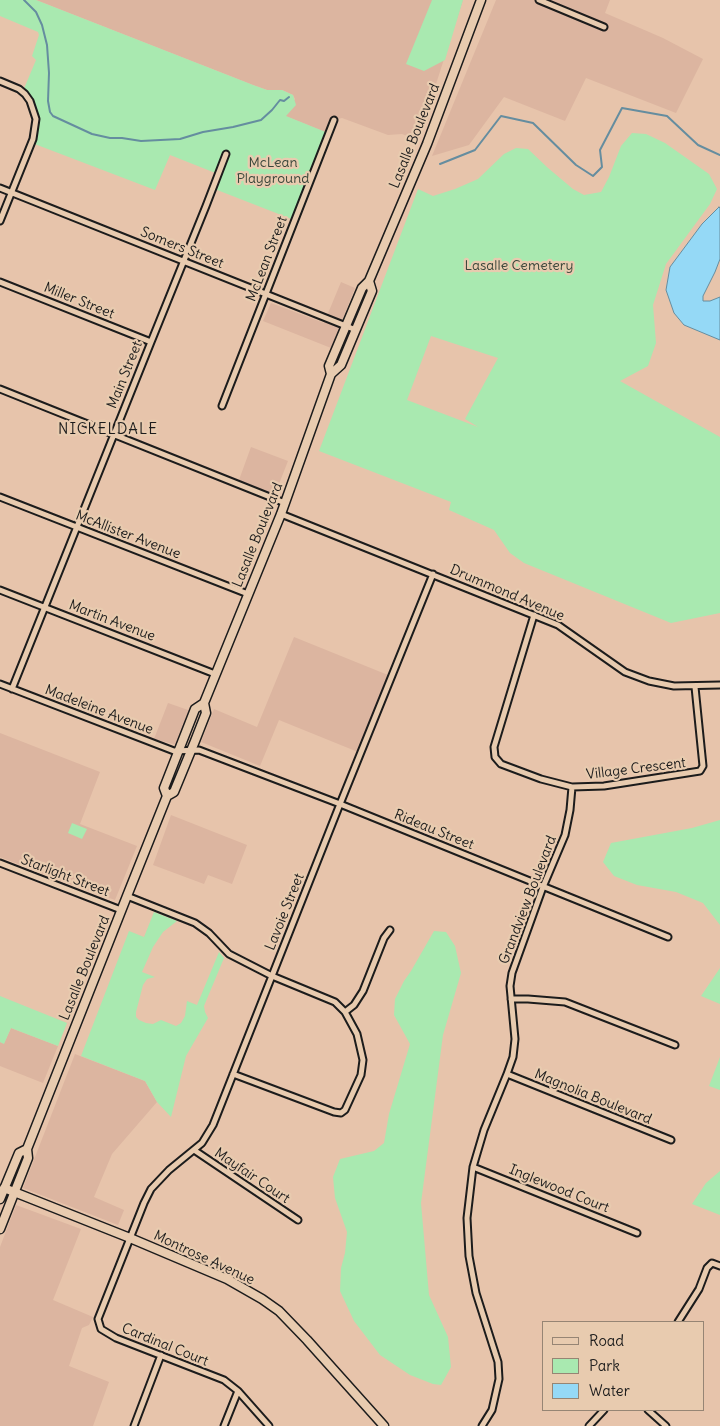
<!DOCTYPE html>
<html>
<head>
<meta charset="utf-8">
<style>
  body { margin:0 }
  #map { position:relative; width:720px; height:1426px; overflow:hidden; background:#e7c4ab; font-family:Delius,sans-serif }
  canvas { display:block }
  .legend { position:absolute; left:542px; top:1321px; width:162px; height:90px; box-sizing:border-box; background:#e8cbaf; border:1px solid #968574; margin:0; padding:6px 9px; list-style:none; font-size:15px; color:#1c1c1c }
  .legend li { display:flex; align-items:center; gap:10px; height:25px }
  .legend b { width:25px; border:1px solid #968574 }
</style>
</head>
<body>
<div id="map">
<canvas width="720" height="1426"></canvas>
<ul class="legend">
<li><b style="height:6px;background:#e8cbaf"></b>Road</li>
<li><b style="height:14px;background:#a9e9b0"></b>Park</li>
<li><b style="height:14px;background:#95d9f6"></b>Water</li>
</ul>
</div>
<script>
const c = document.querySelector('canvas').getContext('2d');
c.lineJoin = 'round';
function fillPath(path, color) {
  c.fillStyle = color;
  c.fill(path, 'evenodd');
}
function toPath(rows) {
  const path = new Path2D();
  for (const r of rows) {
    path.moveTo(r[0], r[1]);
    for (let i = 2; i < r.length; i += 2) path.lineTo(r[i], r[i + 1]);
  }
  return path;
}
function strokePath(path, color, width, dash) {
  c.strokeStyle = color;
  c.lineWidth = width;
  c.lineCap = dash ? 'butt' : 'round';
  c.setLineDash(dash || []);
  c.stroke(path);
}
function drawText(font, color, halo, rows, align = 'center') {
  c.font = font + ' Delius,sans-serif';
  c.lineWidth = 4.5;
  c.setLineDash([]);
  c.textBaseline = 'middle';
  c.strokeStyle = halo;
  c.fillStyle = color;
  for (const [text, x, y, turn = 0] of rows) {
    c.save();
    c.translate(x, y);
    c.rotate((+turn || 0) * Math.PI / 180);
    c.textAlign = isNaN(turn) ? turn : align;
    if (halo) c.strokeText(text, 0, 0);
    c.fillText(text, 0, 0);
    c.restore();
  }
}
const built = toPath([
  [36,0,463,0,418,140,402,134,388,135,342,118,333,120,328,133,285,116,295,99,293,95,282,90,267,90,253,85],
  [496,0,610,0,605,13,663,38,703,59,676,113,586,78,565,121,504,97,469,145,432,156],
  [341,282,355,288,331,348,263,321,271,303,324,323],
  [251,447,288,461,275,494,239,480],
  [294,637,388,675,358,752,279,720,260,766,201,742,214,709,257,727],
  [168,703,191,711,177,745,154,739],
  [0,733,100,772,80,824,137,846,115,900,56,879,0,857],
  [171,815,247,845,232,884,208,875,204,884,153,865],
  [11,1028,58,1046,43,1083,0,1066,0,1042,4,1043],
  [75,1054,145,1081,157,1102,112,1154,94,1197,124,1210,118,1225,23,1188],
  [16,1205,81,1229,53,1300,93,1317,89,1325,82,1328,69,1366,109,1382,93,1426,0,1426,0,1247]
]);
const green = toPath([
  [0,0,36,0,253,85,267,90,282,90,293,95,296,105,286,116,328,133,294,220,212,188,218,174,170,155,155,190,32,143,36,118,23,91,36,60,32,56,39,35,38,32,0,16],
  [432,0,463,0,445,60,424,71,406,64],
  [632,133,646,134,665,143,709,174,717,189,710,204,666,264,653,305,656,343,648,366,620,381,720,437,720,613,671,623,524,563,510,553,494,530,449,510,451,502,319,451,418,189,433,196,455,189,478,179,504,154,516,148,528,149,548,168,573,189,584,195,601,192,609,177,621,146],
  [431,336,498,358,465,419,478,427,407,400],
  [720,820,720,925,703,903,676,892,637,885,614,876,603,862,611,843,692,828],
  [72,823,87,829,82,839,68,833],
  [154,912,177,921,163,932,153,947,142,972,155,977,147,979,143,985,136,1012,136,1017,139,1020,146,1023,153,1024,161,1020,176,1026,181,1023,185,1016,187,1001,197,1005,219,952,224,958,204,1006,205,1012,208,1018,186,1056,171,1117,157,1102,145,1081,81,1056,129,931,144,937],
  [434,931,446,932,455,946,461,973,443,1035,421,1203,429,1295,448,1337,451,1367,441,1385,433,1384,410,1375,380,1355,354,1321,340,1291,341,1268,345,1253,347,1232,335,1198,333,1177,340,1159,374,1151,384,1143,389,1114,410,1044,394,1015,395,999,404,981,411,971],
  [720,968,720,1004,701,996],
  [0,996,67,1023,58,1046,11,1028,4,1044,0,1042],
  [720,1057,720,1090,709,1086],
  [720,1171,720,1215,692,1204,706,1183]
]);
const water = toPath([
  [719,207,720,208,720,259,715,272,703,296,703,301,710,301,720,297,720,340,684,325,674,313,666,290,670,267,702,224,719,207]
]);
const stream = toPath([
  [24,0,36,12,42,25,47,45,49,73,48,101,50,112,53,116,92,134,110,138,122,138,141,141,180,139,203,132,233,127,261,120,272,110,280,100,284,101,289,97],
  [440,164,475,150,501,116,533,123,576,165,593,176,602,167,600,150,622,108,667,116,698,145,720,155]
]);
const street = toPath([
  [539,0,604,27],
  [0,81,19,89,25,94,30,101,36,119,33,139,0,221],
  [0,188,356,330],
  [0,282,151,342],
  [0,389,285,503],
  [222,406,334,120],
  [0,497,248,594],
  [281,514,558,625,625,672,649,681,674,686,720,685],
  [0,590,215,674],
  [534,615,494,747,495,757,501,764,541,779,572,787,604,786,700,771,703,766,695,687],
  [0,684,174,751,199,750,340,804,668,937],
  [12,689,151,342,206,206,226,154],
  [0,863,121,910],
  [127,896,195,923,209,933,229,954,272,976,335,1002,345,1012,357,1034,363,1060,361,1075,345,1110,341,1113,334,1112,233,1074],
  [511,999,528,999,565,1002,675,1045],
  [345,1012,354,1005,363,991,384,938,390,930],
  [507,1074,671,1140],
  [194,1150,298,1220],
  [473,1167,637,1233],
  [678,1322,699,1289,707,1268,712,1263,720,1266],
  [648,1410,666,1426],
  [134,1426,161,1355],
  [224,1426,238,1391],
  [269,1426,238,1391,224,1380,116,1338,101,1329,98,1319,144,1203,151,1189,169,1170,202,1143,213,1125,340,804,433,574],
  [482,1426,492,1410,499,1379,498,1362,476,1293,469,1256,467,1218,473,1167,484,1130,507,1074,513,1057,515,1039,510,986,512,973,543,887,565,835,570,810,572,787],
  [589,1426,604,1410]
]);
const secondary = toPath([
  [331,374,329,366,362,288,369,281,427,144,481,0],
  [167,796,164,788,195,709,204,703,281,514,331,374,341,365,372,291,369,281],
  [4,1188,130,1238,227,1279,262,1299,279,1311,307,1340,384,1426],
  [0,1199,19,1153,27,1149],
  [0,1229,28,1158,27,1149,127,896,167,796,174,792,195,741,206,713,204,703]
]);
const streetNames = [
  ["Lasalle Boulevard",415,136,-68],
  ["Somers Street",182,248,22],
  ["McLean Street",267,259,-69],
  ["Miller Street",79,301,22],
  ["Main Street",125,375,-68],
  ["McAllister Avenue",128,535,21],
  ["Lasalle Boulevard",258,535,-68],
  ["Drummond Avenue",507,593,23],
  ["Martin Avenue",112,621,21],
  ["Madeleine Avenue",99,710,21],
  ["Village Crescent",636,769,-7],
  ["Rideau Street",434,830,22],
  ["Starlight Street",65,876,21],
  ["Grandview Boulevard",528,900,-69],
  ["Lavoie Street",285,912,-68],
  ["Lasalle Boulevard",85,968,-68],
  ["Magnolia Boulevard",593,1097,22],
  ["Mayfair Court",252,1176,34],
  ["Inglewood Court",559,1189,22],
  ["Montrose Avenue",204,1258,25],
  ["Cardinal Court",165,1345,22]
];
const parkNames = [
  ["McLean",273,163],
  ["Playground",273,179],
  ["Lasalle Cemetery",519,266]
];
const neighbourhoodNames = [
  ["NICKELDALE",108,430]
];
fillPath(built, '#dcb5a0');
fillPath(green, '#a9e9b0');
fillPath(water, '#95d9f6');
strokePath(water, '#658d9f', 1);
strokePath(stream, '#658d9f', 2);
strokePath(street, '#1c1c1c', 9);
strokePath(secondary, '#1c1c1c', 11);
strokePath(street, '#e8cbaf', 5);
strokePath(secondary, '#e8cbaf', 8);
drawText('14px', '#1c1c1c', '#e8cbaf', streetNames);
drawText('14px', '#38453a', '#e8cbaf', parkNames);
c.letterSpacing = '1px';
drawText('15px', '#1c1c1c', '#e8cbaf', neighbourhoodNames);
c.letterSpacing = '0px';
</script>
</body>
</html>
